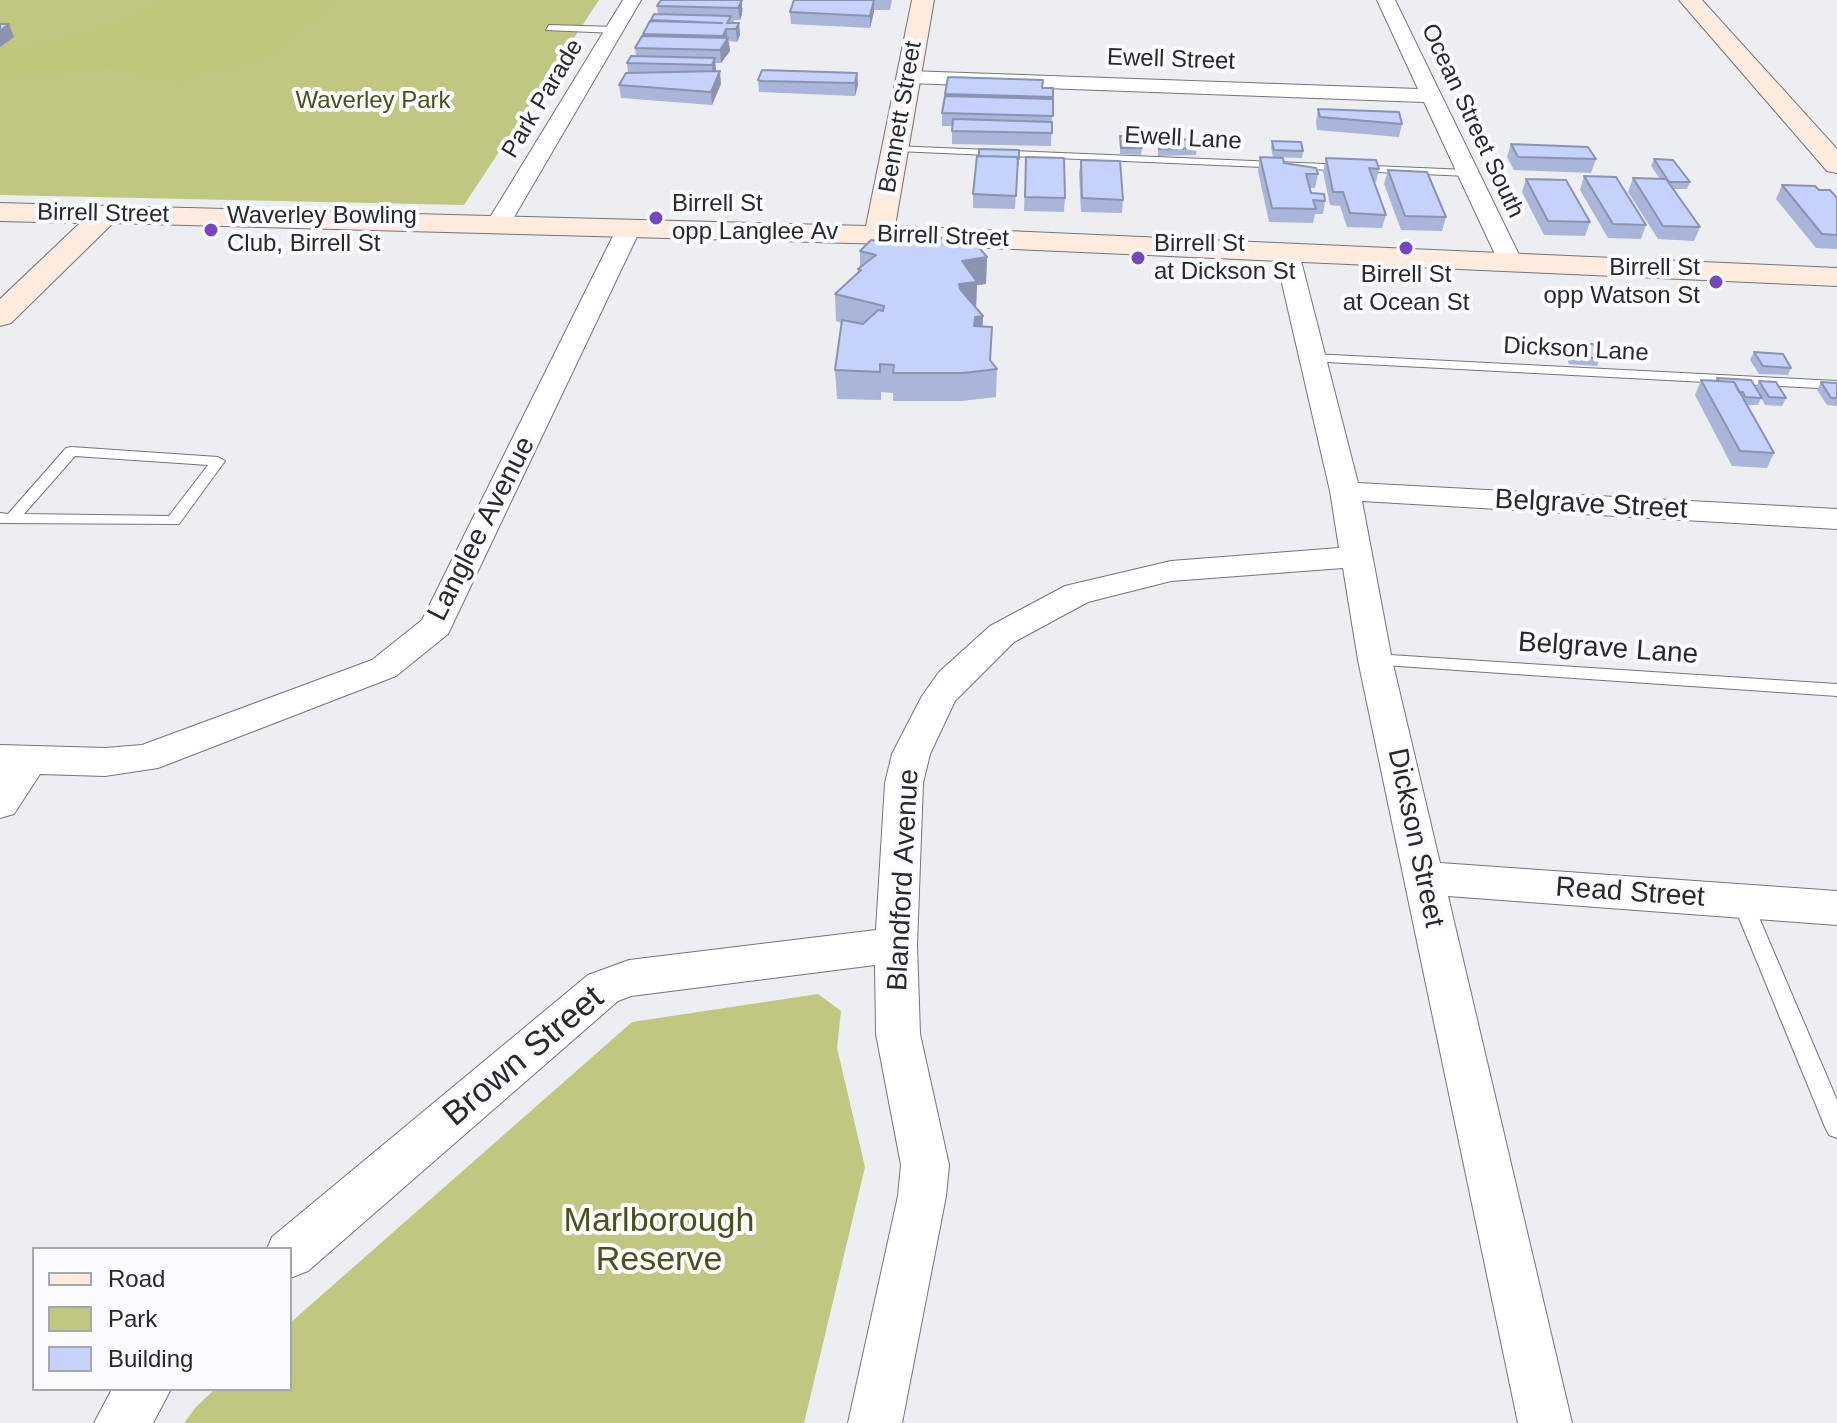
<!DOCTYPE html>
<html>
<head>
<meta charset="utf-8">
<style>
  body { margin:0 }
  #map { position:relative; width:1837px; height:1423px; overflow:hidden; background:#edeef2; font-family:Helvetica,sans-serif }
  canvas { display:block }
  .legend { position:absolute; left:32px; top:1247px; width:260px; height:144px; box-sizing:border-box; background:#fafbff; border:2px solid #a6a7aa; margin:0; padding:10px 14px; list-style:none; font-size:24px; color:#29292b }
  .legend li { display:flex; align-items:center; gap:16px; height:40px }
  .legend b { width:40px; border:2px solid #a6a7aa }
</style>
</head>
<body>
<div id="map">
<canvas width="1837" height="1423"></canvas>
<ul class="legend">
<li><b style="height:10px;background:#fdebde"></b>Road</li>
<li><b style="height:22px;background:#c0c780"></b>Park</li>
<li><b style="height:22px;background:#c5d2fc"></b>Building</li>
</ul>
</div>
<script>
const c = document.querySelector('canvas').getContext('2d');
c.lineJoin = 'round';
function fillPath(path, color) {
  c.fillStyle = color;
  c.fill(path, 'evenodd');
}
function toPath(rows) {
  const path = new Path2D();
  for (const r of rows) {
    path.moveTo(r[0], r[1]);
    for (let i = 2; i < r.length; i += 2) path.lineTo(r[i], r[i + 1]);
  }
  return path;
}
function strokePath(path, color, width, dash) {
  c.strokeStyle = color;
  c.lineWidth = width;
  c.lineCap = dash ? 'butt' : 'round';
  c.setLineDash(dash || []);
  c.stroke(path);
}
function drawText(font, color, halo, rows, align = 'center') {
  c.font = font + ' Helvetica,sans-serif';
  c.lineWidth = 8;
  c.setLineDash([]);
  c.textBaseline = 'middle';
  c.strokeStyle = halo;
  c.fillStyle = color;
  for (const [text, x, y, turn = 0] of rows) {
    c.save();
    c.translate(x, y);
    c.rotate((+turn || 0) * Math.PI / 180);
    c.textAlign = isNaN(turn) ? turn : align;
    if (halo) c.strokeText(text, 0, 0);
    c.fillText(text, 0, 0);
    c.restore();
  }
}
const green = toPath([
  [0,0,599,0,464,205,0,195],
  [818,994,841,1011,837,1048,865,1167,804,1423,184,1423,196,1407,215,1389,290,1389,290,1323,632,1022]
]);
const forest = toPath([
  [155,0,333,0,286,43,258,62,210,69,186,81,153,78,119,68,0,77,0,51,37,47,129,21,157,5]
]);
const lane = toPath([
  [549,25,615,27,620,30,615,33,546,30,549,25],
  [893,146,1468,170,1474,173,1468,176,897,151,892,148,893,146],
  [1313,354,1837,381,1837,389,1308,361,1306,358,1313,354],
  [71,447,218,457,225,461,179,524,0,523,0,513,8,514,66,448,71,447],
  [75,456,208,465,169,516,24,514,75,456],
  [1375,654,1837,684,1837,696,1369,664,1366,660,1369,656,1375,654],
  [1742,893,1749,895,1752,901,1837,1100,1837,1138,1829,1135,1825,1127,1732,901,1735,895,1742,893]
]);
const street = toPath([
  [623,0,641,0,510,224,506,229,498,231,490,229,486,224,623,0],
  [1377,0,1395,0,1523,263,1520,268,1502,268,1499,263,1424,102,909,83,899,77,909,71,1418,89,1377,0],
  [629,221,637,223,641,228,448,634,396,676,158,768,105,776,40,774,14,814,0,818,0,745,105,748,142,745,372,660,422,620,617,228,621,223,629,221],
  [1287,246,1296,248,1299,253,1358,483,1837,509,1837,529,1362,501,1392,660,1440,863,1837,891,1837,925,1448,896,1572,1423,1518,1423,1358,660,1343,568,1171,581,1088,602,1014,642,955,701,930,754,923,783,917,945,920,1034,949,1165,946,1196,902,1423,848,1423,898,1196,901,1165,876,1034,875,965,631,996,618,1001,308,1271,290,1278,290,1249,267,1249,272,1237,588,975,629,960,876,930,885,783,892,754,922,696,939,672,990,626,1065,586,1171,561,1339,548,1330,491,1275,253,1278,248,1287,246],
  [112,1389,171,1389,153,1423,94,1423,112,1389]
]);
const secondary = toPath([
  [912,0,934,0,895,226,1837,268,1837,286,925,245,113,223,11,323,0,326,0,299,80,223,0,221,0,203,866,226,912,0],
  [1679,0,1702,0,1837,149,1837,173,1827,171,1679,0]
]);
const wall = toPath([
  [803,0,892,0,890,10,874,10,870,28,791,24,790,12],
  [657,6,743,8,742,14,740,20,734,20,734,23,739,23,740,35,737,42,729,41,730,51,721,63,715,63,716,71,721,84,712,105,621,98,619,85,628,73,627,63,636,56,635,48,643,36,643,34,651,21,651,20,658,14],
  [857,73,858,85,855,96,759,92,758,80],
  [948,77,1053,88,1051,146,952,144,952,126,942,126,942,113],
  [1318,109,1402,124,1399,137,1317,130,1316,122],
  [1120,136,1142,148,1141,155,1120,154],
  [1158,138,1197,148,1196,155,1158,156],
  [1272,141,1303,151,1302,158,1273,157,1271,148],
  [1511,144,1596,159,1591,173,1514,170,1507,157],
  [1019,150,1019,166,1017,166,1015,209,973,208,973,194],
  [1026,157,1065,198,1064,212,1024,211],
  [1260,157,1284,163,1318,174,1315,188,1310,188,1311,193,1325,201,1323,214,1315,214,1313,223,1269,222,1258,171],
  [1326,158,1379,169,1376,182,1374,182,1386,215,1382,228,1347,227,1340,206,1330,205,1323,172],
  [1654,159,1690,182,1687,189,1673,189,1700,227,1694,241,1658,239,1628,192,1633,178,1660,179,1651,166],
  [1081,160,1123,200,1122,213,1081,212,1079,173],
  [1388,170,1446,217,1442,231,1401,230,1384,184],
  [1584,176,1646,225,1641,239,1608,238,1580,190],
  [1526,179,1590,222,1585,236,1544,235,1522,192],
  [1782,185,1819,190,1837,198,1837,249,1816,248,1776,199],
  [893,243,967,245,987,257,986,284,977,285,976,308,983,316,982,327,990,361,997,369,996,397,962,401,893,401,893,393,881,392,881,400,837,399,835,370,842,323,836,321,835,294,858,273,858,269,860,267,860,251],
  [1565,343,1600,358,1597,366,1569,364,1563,350],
  [1754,352,1791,368,1788,375,1759,374,1750,360],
  [1717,378,1756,388,1759,381,1786,398,1782,406,1765,405,1761,398,1758,405,1747,405,1774,453,1767,468,1732,466,1695,395,1701,380,1715,381],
  [1821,382,1837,383,1837,406,1827,405,1817,390]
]);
const shadedWall = toPath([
  [742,0,742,14,740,20,738,8],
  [874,0,874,12,870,28,870,16],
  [739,23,740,35,737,42,736,29],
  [9,24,14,37,0,47,0,31],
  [726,29,730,51,721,63,720,50,724,45,723,36],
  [715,58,716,71,713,78,712,65],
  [720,71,721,84,712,105,711,92],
  [857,73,858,85,855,96,855,83],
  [987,257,986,284,977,285,976,309,959,312,959,284,962,261],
  [983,316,982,343,974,326,975,317]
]);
const building = toPath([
  [661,0,742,0,738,8,657,6,661,0],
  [794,0,874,0,870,16,790,12,794,0],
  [654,14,731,16,727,23,739,23,736,29,726,29,723,36,643,34,650,21,722,23,651,20,654,14],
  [0,24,9,24,0,31,0,24],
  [642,36,728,38,720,50,635,48,642,36],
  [631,56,715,58,712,65,627,63,631,56],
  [762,70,857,73,855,83,762,81,758,80,762,70],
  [720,71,711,92,619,85,626,73,720,71],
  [948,77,1043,80,1042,88,1053,88,1053,97,945,94,948,77],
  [945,96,1053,99,1053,116,942,113,945,96],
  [1318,109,1399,112,1402,124,1320,117,1318,109],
  [953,119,1052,122,1052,133,952,131,953,119],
  [1120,136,1140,136,1142,148,1121,148,1120,136],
  [1158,138,1196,140,1197,148,1159,149,1158,138],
  [1272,141,1301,142,1303,151,1274,150,1272,141],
  [1511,144,1588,147,1596,159,1518,157,1511,144],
  [979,149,1019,150,1019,159,1017,159,1018,157,979,156,979,149],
  [977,156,1018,157,1016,196,973,194,977,156],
  [1026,157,1064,158,1065,198,1025,197,1026,157],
  [1260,157,1283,158,1284,163,1316,168,1318,174,1306,174,1311,193,1324,194,1325,201,1313,200,1316,209,1272,208,1260,157],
  [1326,158,1376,160,1379,169,1369,168,1386,215,1350,213,1343,192,1333,192,1326,158],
  [1654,159,1673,160,1690,182,1669,182,1654,159],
  [1081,160,1120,161,1123,200,1082,198,1081,160],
  [1388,170,1427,172,1446,217,1405,216,1388,170],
  [1584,176,1616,177,1646,225,1613,224,1584,176],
  [1633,178,1666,179,1700,227,1663,226,1633,178],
  [1526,179,1566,180,1590,222,1548,221,1526,179],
  [1782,185,1815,186,1819,190,1830,190,1837,198,1837,235,1822,234,1782,185],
  [894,236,966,239,967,245,976,244,987,257,962,261,977,282,959,284,960,289,983,316,975,317,974,326,992,327,990,360,997,369,963,373,893,373,894,365,880,364,880,372,835,370,842,320,863,324,878,310,883,311,884,306,835,294,861,270,858,269,876,255,860,251,871,240,893,243,894,236],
  [1565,343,1593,344,1600,358,1571,357,1565,343],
  [1754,352,1783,354,1791,368,1763,366,1754,352],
  [1717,378,1751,380,1762,398,1745,397,1743,392,1739,392,1734,382,1719,381,1717,378],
  [1701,380,1734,382,1774,453,1740,451,1701,380],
  [1759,381,1776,382,1786,398,1769,397,1759,381],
  [1821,382,1837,383,1837,398,1831,398,1821,382]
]);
const markers = [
  [656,218,8,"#7546be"],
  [211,230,8,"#7546be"],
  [1406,248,8,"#7546be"],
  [1138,258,8,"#7546be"],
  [1716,282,8,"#7546be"]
];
const farStreetnames = [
  ["Ewell Street",1171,60,2],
  ["Park Parade",543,99,-59],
  ["Bennett Street",901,117,-80],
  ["Ocean Street South",1472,121,65],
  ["Ewell Lane",1183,139,3],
  ["Birrell Street",103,214,1],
  ["Birrell Street",943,237,2],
  ["Dickson Lane",1576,350,3]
];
const farParknames = [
  ["Waverley Park",373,101]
];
const farPoinames = [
  ["Birrell St",672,204],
  ["opp Langlee Av",672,232],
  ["Waverley Bowling",227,216],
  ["Club, Birrell St",227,244],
  ["Birrell St",1154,244],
  ["at Dickson St",1154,272],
  ["Birrell St",1700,268,"right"],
  ["opp Watson St",1700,296,"right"],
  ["Birrell St",1406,275,"center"],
  ["at Ocean St",1406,303,"center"]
];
const streetNames = [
  ["Belgrave Street",1591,505,3],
  ["Langlee Avenue",482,529,-63],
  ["Belgrave Lane",1608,649,4],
  ["Dickson Street",1415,838,78],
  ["Blandford Avenue",904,880,-87],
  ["Read Street",1630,893,4]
];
const nearStreetnames = [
  ["Brown Street",524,1057,-40]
];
const nearParknames = [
  ["Marlborough",659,1222],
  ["Reserve",659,1261]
];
fillPath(green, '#c0c780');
fillPath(forest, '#bfc77a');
strokePath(lane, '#747579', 2);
strokePath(street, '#747579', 2);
strokePath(secondary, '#747579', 2);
fillPath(lane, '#fff');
fillPath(street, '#fff');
fillPath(secondary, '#fdebde');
fillPath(wall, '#a9b5d9');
fillPath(shadedWall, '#8a93b0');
fillPath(building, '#c5d2fc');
strokePath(building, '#8a93b0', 2);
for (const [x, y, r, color] of markers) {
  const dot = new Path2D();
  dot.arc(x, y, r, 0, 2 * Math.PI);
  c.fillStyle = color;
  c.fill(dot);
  strokePath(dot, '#fafbff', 3);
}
drawText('24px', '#29292b', '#fafbff', farStreetnames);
drawText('24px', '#4c5018', '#fafbff', farParknames);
drawText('24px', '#29292b', '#fafbff', farPoinames, 'left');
drawText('28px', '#29292b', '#fafbff', streetNames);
drawText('34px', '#29292b', '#fafbff', nearStreetnames);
drawText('34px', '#4c5018', '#fafbff', nearParknames);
</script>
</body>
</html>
